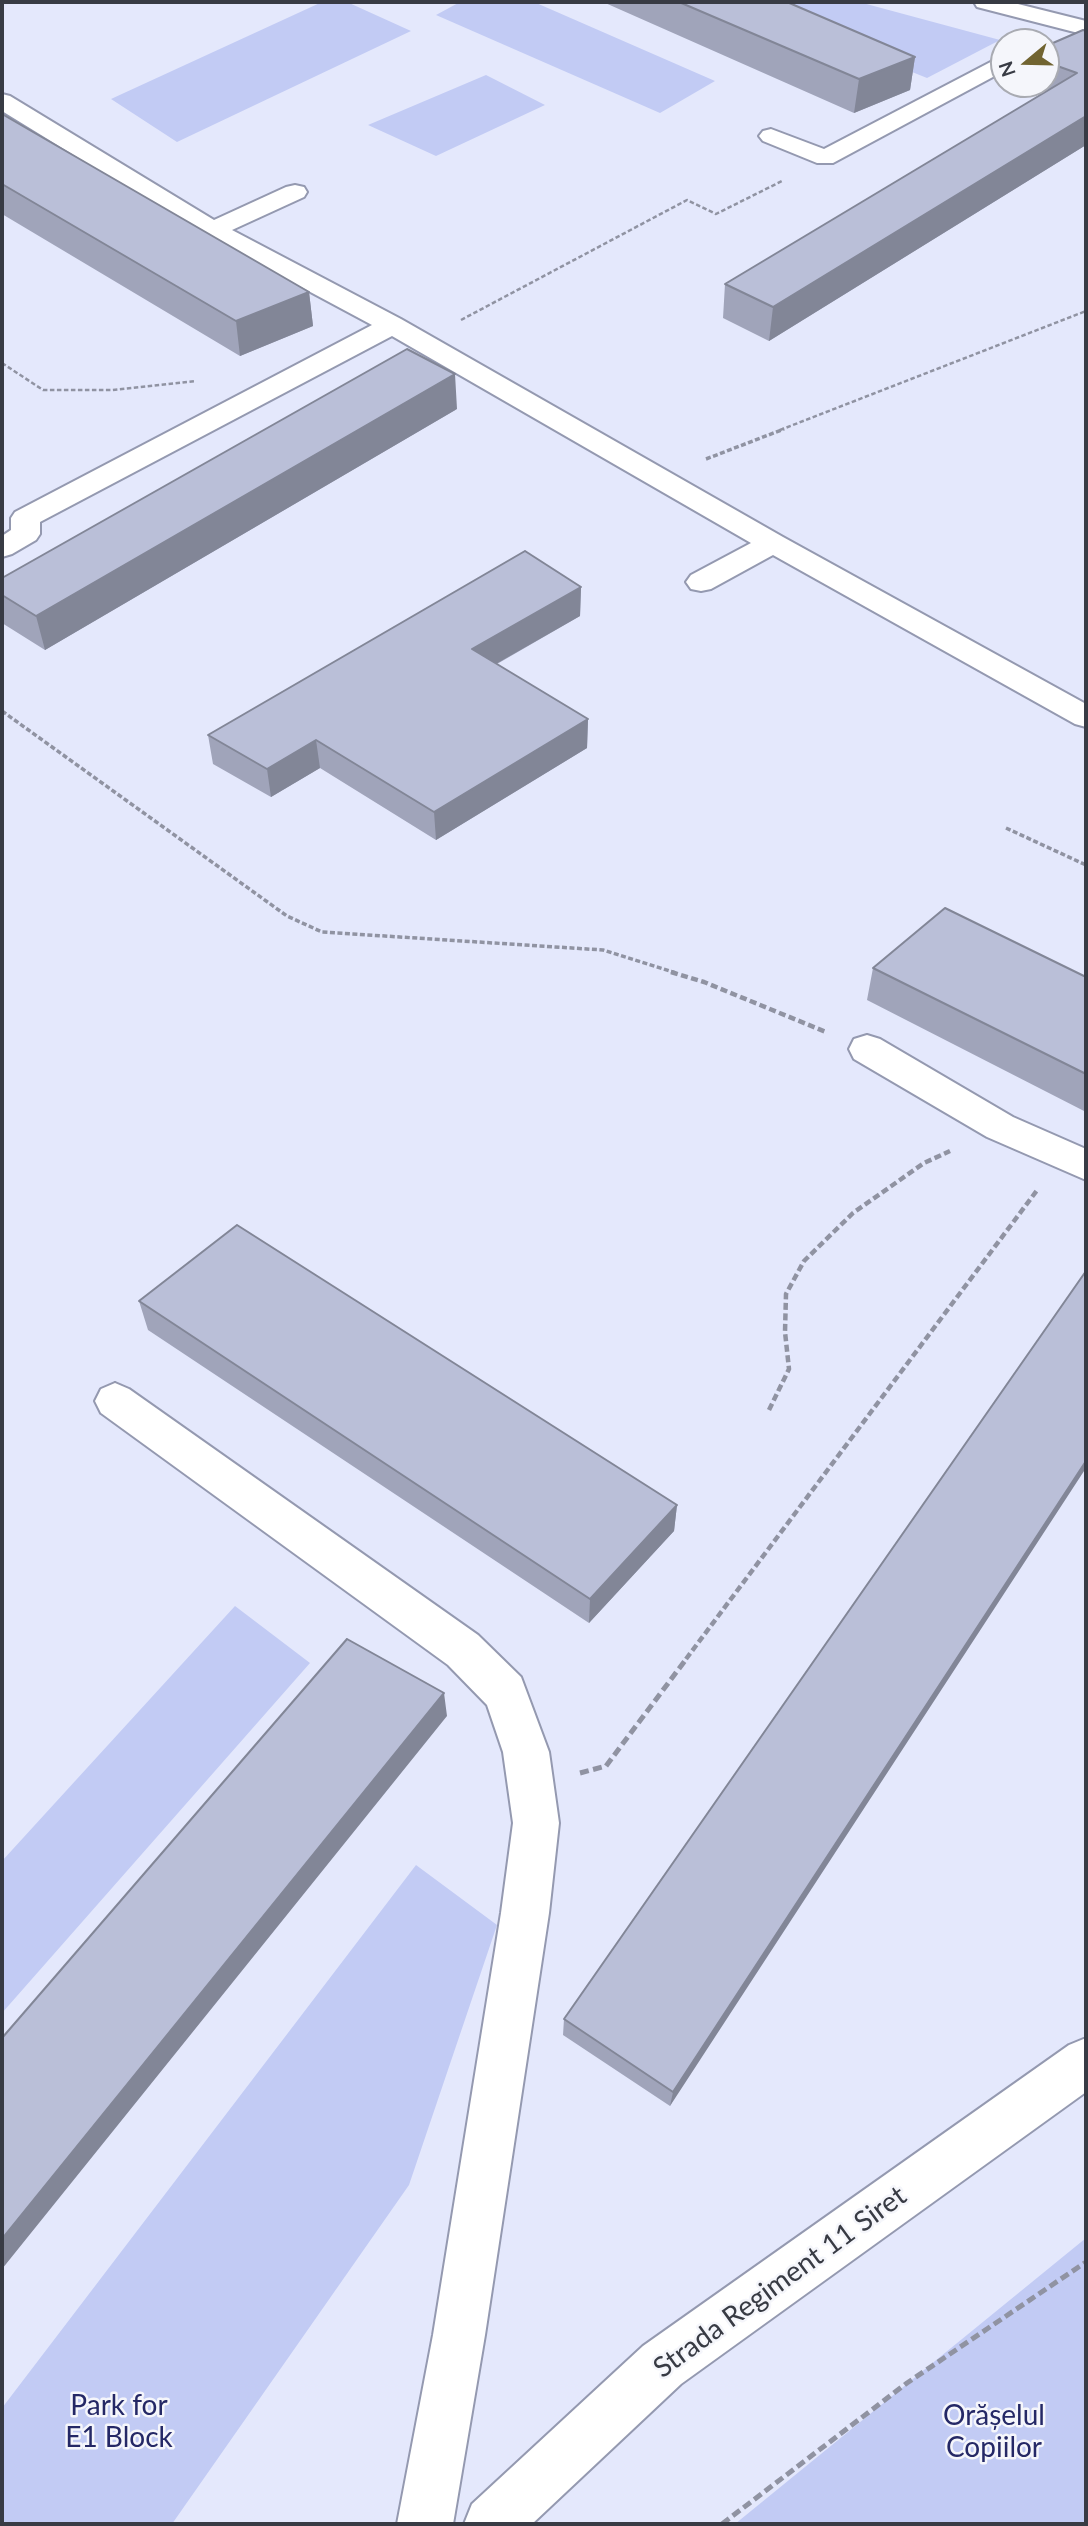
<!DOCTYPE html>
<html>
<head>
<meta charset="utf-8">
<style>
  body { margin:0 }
  #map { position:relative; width:1088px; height:2526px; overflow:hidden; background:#e4e8fc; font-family:Lato,sans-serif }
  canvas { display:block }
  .frame { position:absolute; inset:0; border:4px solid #383b44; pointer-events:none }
  .north { position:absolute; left:990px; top:28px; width:70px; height:70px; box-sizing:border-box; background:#f5f6fb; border:2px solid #a9abb2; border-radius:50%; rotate:251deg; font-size:19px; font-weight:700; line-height:28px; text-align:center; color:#383b44 }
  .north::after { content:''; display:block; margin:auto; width:24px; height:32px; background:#716431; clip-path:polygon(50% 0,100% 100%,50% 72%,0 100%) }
</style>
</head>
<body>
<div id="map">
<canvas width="1088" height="2526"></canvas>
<div class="frame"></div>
<div class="north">N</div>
</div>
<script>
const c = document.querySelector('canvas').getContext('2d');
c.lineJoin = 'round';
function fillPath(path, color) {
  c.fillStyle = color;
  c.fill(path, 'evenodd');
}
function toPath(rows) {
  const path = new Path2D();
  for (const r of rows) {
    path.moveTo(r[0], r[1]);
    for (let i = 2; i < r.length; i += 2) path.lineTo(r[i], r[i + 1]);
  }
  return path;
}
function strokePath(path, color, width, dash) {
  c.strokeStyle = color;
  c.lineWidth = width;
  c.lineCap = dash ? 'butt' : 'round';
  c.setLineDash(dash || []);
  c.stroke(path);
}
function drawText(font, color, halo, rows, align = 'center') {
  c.font = font + ' Lato,sans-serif';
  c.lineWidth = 5;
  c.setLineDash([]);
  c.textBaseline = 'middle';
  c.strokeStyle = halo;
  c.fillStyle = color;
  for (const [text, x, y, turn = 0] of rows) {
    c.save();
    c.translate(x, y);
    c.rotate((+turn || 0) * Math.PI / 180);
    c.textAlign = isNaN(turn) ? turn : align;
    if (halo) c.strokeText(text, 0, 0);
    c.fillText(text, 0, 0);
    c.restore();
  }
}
const green = toPath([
  [322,2,347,2,411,31,177,142,111,99],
  [460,2,534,2,715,81,660,113,436,15],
  [738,2,859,2,1000,40,927,78],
  [486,75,545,105,436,156,368,125],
  [235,1606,310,1663,2,2013,2,1861],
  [416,1865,497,1925,409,2185,172,2524,2,2524,2,2408],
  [1086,2238,1086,2524,735,2524]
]);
const pathFar3 = toPath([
  [461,320,687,200,716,214,782,181],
  [2,363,43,390,112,390,196,381],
  [780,430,1086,311]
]);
const pathFar2 = toPath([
  [706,459,784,429],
  [2,711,287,916,322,932,603,950,676,973],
  [1006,828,1086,865]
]);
const pathFar1 = toPath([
  [671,972,704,982,826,1032],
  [769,1410,789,1369,785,1332,786,1294,804,1261,853,1213,924,1163,950,1151],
  [686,1659,1038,1189]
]);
const path = toPath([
  [580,1773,606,1766,687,1658],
  [722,2524,907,2383,1086,2262]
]);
const minor = toPath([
  [974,2,1010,2,1086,21,1086,35,977,7,974,2],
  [1004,55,1004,71,833,163,817,163,763,141,759,136,763,131,771,129,824,149,1004,55],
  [2,94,10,96,214,220,286,187,295,185,304,187,307,192,304,197,232,230,401,319,783,537,1086,704,1086,727,1075,724,773,555,711,589,701,591,691,589,686,582,691,575,751,543,392,336,40,522,40,534,36,540,12,554,2,557,2,536,11,530,11,518,15,512,372,325,204,235,2,111,2,94],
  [867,1035,880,1039,1013,1117,1086,1149,1086,1180,987,1137,854,1059,849,1049,854,1039,867,1035],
  [115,1383,129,1389,478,1635,521,1677,549,1752,559,1823,549,1913,485,2335,453,2524,397,2524,433,2335,501,1913,513,1823,503,1752,487,1705,448,1665,101,1413,95,1401,101,1389,115,1383],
  [1086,2038,1086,2092,681,2384,532,2524,464,2524,472,2504,643,2346,1069,2045,1086,2038]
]);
const wall = toPath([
  [603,2,787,2,915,57,910,90,854,113],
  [1086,31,1086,145,769,341,723,318,725,284,1040,95,1020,88,1021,84,1046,84,1046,46],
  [2,114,309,292,313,326,240,356,2,214],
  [457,409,45,650,2,623,2,578],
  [581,587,580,616,497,664,588,719,587,748,436,840,320,768,271,797,213,764,208,735],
  [873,968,1086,977,1086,1112,867,1000],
  [1086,1271,670,2106,563,2035,564,2019],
  [139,1301,677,1505,674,1531,589,1623,148,1330]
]);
const shadedWall = toPath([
  [915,57,910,90,854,113,859,79],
  [1086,116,1086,145,769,341,773,307],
  [309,292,313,326,240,356,236,321],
  [455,374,457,409,45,650,36,616],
  [581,587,580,616,473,677,472,649],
  [588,719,587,748,436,840,434,812],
  [316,740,320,768,271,797,267,769],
  [1086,1461,1086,1468,670,2106,673,2092],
  [677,1505,674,1531,589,1623,590,1599],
  [444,1693,447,1716,2,2269,2,2239]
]);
const building = toPath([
  [679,2,787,2,915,57,859,79,679,2],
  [1083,30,1086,31,1086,116,773,307,725,284,1077,73,1046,62,1046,46,1083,30],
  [2,114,309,292,236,321,2,184,2,114],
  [407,349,455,374,36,616,2,595,2,578,407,349],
  [525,551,581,587,472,649,588,719,434,812,316,740,267,769,208,735,525,551],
  [945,908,1086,977,1086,1074,873,968,945,908],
  [237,1225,677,1505,590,1599,139,1301,237,1225],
  [1086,1271,1086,1461,673,2092,564,2019,1086,1271],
  [347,1639,444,1693,2,2239,2,2038,347,1639]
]);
const nearStreetnames = [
  ["Strada Regiment 11 Siret",780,2282,-36]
];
const nearParknames = [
  ["Park for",119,2406],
  ["E1 Block",119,2438],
  ["Orășelul",994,2416],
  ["Copiilor",994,2448]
];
fillPath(green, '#c2cbf4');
strokePath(minor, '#9499b0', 4);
strokePath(pathFar3, '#9093a2', 2.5, [4.5, 2.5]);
strokePath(pathFar2, '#9093a2', 3.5, [5, 2.5]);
strokePath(pathFar1, '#9093a2', 4.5, [7, 3.5]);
strokePath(path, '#9093a2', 5, [9, 4.5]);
fillPath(minor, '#fff');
fillPath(wall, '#a0a4ba');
fillPath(shadedWall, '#828697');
fillPath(building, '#babfd8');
strokePath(building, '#828697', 2);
drawText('28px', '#383b44', '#f5f6fb', nearStreetnames);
drawText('28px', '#242866', '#f5f6fb', nearParknames);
</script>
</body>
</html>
